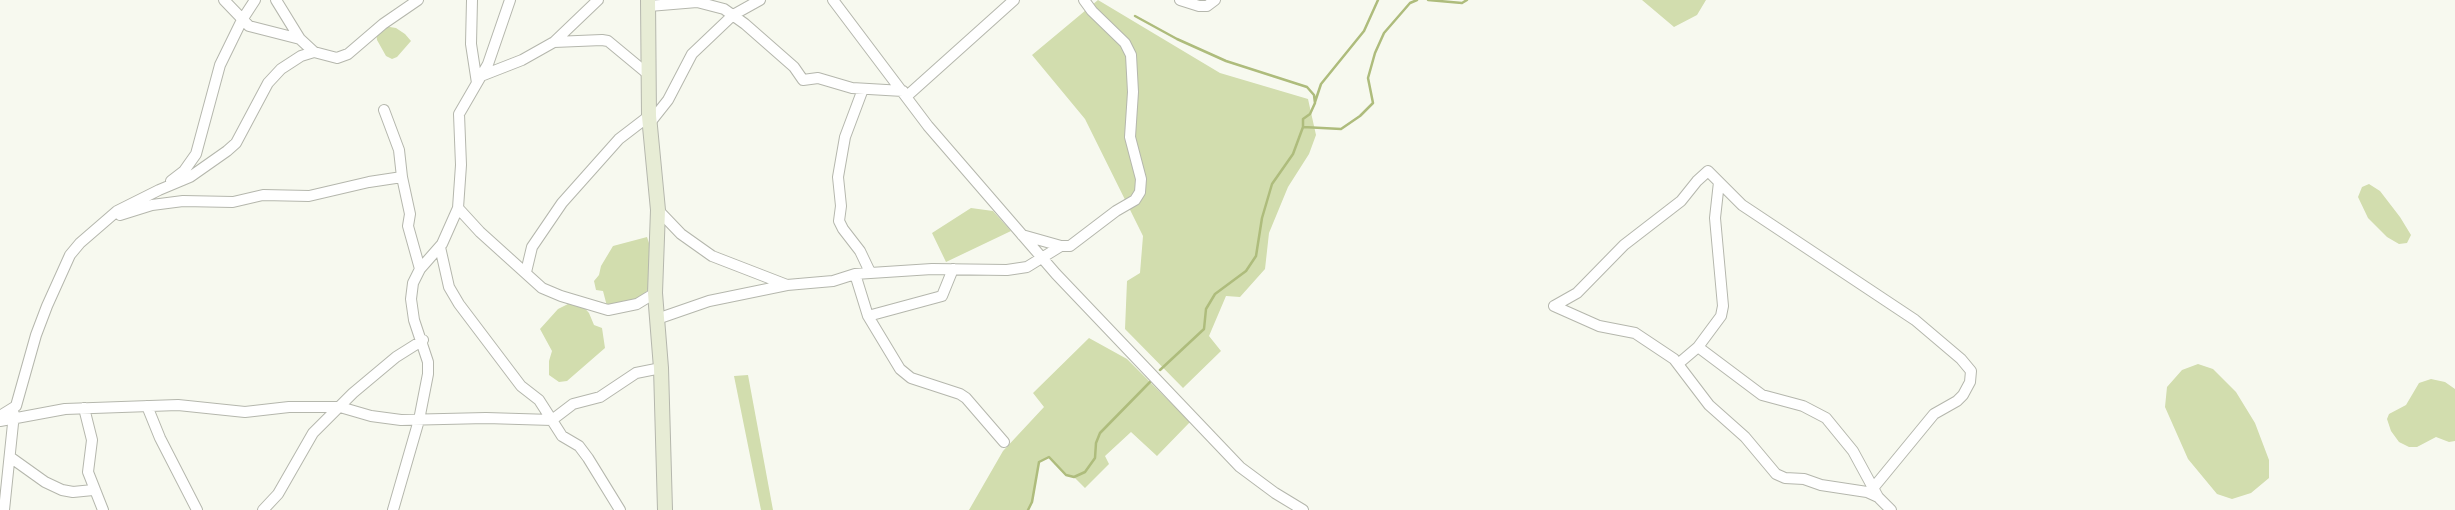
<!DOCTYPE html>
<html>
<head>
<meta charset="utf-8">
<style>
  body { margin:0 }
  canvas { display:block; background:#f7f9ef }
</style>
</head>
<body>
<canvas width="2455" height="510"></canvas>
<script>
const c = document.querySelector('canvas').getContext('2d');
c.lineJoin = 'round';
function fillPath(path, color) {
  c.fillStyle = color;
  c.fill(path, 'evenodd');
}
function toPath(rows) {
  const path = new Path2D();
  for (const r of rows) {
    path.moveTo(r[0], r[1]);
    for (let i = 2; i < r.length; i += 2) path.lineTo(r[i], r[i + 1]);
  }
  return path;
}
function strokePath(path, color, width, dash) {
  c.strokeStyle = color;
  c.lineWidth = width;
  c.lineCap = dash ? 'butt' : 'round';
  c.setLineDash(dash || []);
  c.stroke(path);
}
const green = toPath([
  [1098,0,1220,73,1308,99,1316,135,1309,154,1288,187,1269,233,1265,269,1240,297,1226,296,1209,336,1221,351,1183,388,1125,329,1127,281,1140,273,1143,236,1085,119,1032,55],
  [1642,0,1706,0,1697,15,1674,27],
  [384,26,396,28,405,34,411,41,397,57,392,59,386,56,377,40,376,32],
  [2369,184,2380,191,2400,217,2411,235,2407,243,2399,244,2387,237,2368,218,2358,197,2362,187],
  [971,208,993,211,1011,231,946,262,932,233],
  [647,237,650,246,649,287,645,294,632,303,608,310,603,291,596,290,594,281,599,275,601,266,613,246],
  [568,304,581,304,589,313,594,325,602,328,605,348,567,381,559,382,549,375,549,361,552,351,540,329,558,309],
  [1089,338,1127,359,1190,422,1157,456,1131,432,1105,456,1109,464,1085,488,1074,477,1066,475,1049,457,1039,462,1032,502,1028,510,969,510,1003,451,1044,407,1033,393],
  [2198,364,2213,369,2236,392,2255,423,2269,460,2269,478,2251,493,2232,499,2217,494,2188,459,2165,407,2167,387,2182,370],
  [748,375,773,510,761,510,734,376],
  [2431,379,2445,382,2455,389,2455,441,2449,442,2436,437,2417,447,2409,447,2399,442,2391,431,2387,419,2389,414,2406,405,2419,383]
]);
const stream = toPath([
  [1428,0,1462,3,1467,0],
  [1135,16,1177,39,1226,61,1307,87,1314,95,1315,103,1310,114,1303,119,1303,127],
  [1315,102,1321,84,1364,31,1378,0],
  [1160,370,1204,329,1206,309,1215,294,1246,271,1256,256,1262,218,1272,184,1293,154,1303,127,1341,129,1360,116,1373,103,1368,78,1375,53,1384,33,1410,3,1417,0],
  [1028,510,1032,502,1039,462,1049,457,1066,475,1074,477,1085,472,1095,458,1096,443,1100,433,1150,382]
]);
const street = toPath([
  [224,0,249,26,300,39,314,52],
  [276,0,300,39],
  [472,0,471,44,477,83],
  [833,0,928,126,1056,274,1240,467,1275,493,1303,510],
  [1180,0,1199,6,1207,6,1215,0],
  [649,6,697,2,724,9,745,24,794,67,803,80,818,78,852,88,903,91],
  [554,42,602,40,608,41,649,75],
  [481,76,522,60,554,42,598,0],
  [863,89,845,137,838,177,841,206,839,221,843,229,860,251,870,272],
  [907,96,1014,0],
  [649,124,668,100,692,54,733,15,760,0],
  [402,177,410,214,408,226,420,269],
  [171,181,184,171,196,154,220,65,242,20,255,0],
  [1719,182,1715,218,1723,306,1721,316,1698,347,1762,395,1803,406,1826,418,1853,451,1878,497],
  [458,208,480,232,542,288,561,296,608,310,637,304,655,293],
  [658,210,681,234,712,256,787,285],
  [120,215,152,205,183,201,233,202,263,195,309,196,369,182,402,177,399,150,384,110],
  [1022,235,1061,246],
  [440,247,449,287,459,304,521,386,539,400,562,436,579,446,588,458,620,510],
  [526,272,532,247,562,203,619,139,649,116],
  [855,274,868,316,900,369,911,378,960,394,966,398,1004,442],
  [1554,306,1577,293,1624,245,1681,201,1697,181,1708,171,1742,205,1915,320,1961,359,1971,371,1970,382,1963,395,1957,401,1934,414,1874,487],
  [1554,306,1599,326,1635,333,1674,359,1709,405,1745,437,1776,474,1785,478,1804,479,1821,485,1867,492,1878,497,1891,510],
  [868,316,942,296,953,269],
  [657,319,709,301,787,285,833,281,855,274,932,269,1007,270,1027,267,1061,246,1070,246,1116,211,1135,200,1140,192,1141,179,1130,137,1133,92,1131,55,1125,43,1092,11,1084,0],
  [1678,364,1698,347],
  [147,406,160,438,197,510],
  [84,408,92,440,88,472,103,510],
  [0,416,16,406,36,335,47,306,70,255,80,243,117,211,159,190,190,177,227,151,236,143,268,83,281,69,301,56,314,52,337,58,348,54,383,24,418,0],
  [0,421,65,409,178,405,245,412,289,407,340,407,371,416,401,420,486,418,552,420,573,404,600,397,636,373,661,368],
  [10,457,45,482,62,490,73,492,93,490],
  [4,510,14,414],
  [263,510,278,494,313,433,353,393,396,357,423,340],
  [393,510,419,420,428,374,428,362,414,320,411,299,413,283,420,269,442,244,458,208,461,165,459,114,488,64,510,0]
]);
const secondary = toPath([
  [648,0,649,116,658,210,655,293,661,368,665,510]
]);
fillPath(green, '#d2ddae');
strokePath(stream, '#aebc7c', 2.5);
strokePath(street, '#b5b7ad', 12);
strokePath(secondary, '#b5b7ad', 16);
strokePath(street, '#fff', 10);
strokePath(secondary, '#e7ecd5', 14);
</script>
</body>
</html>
